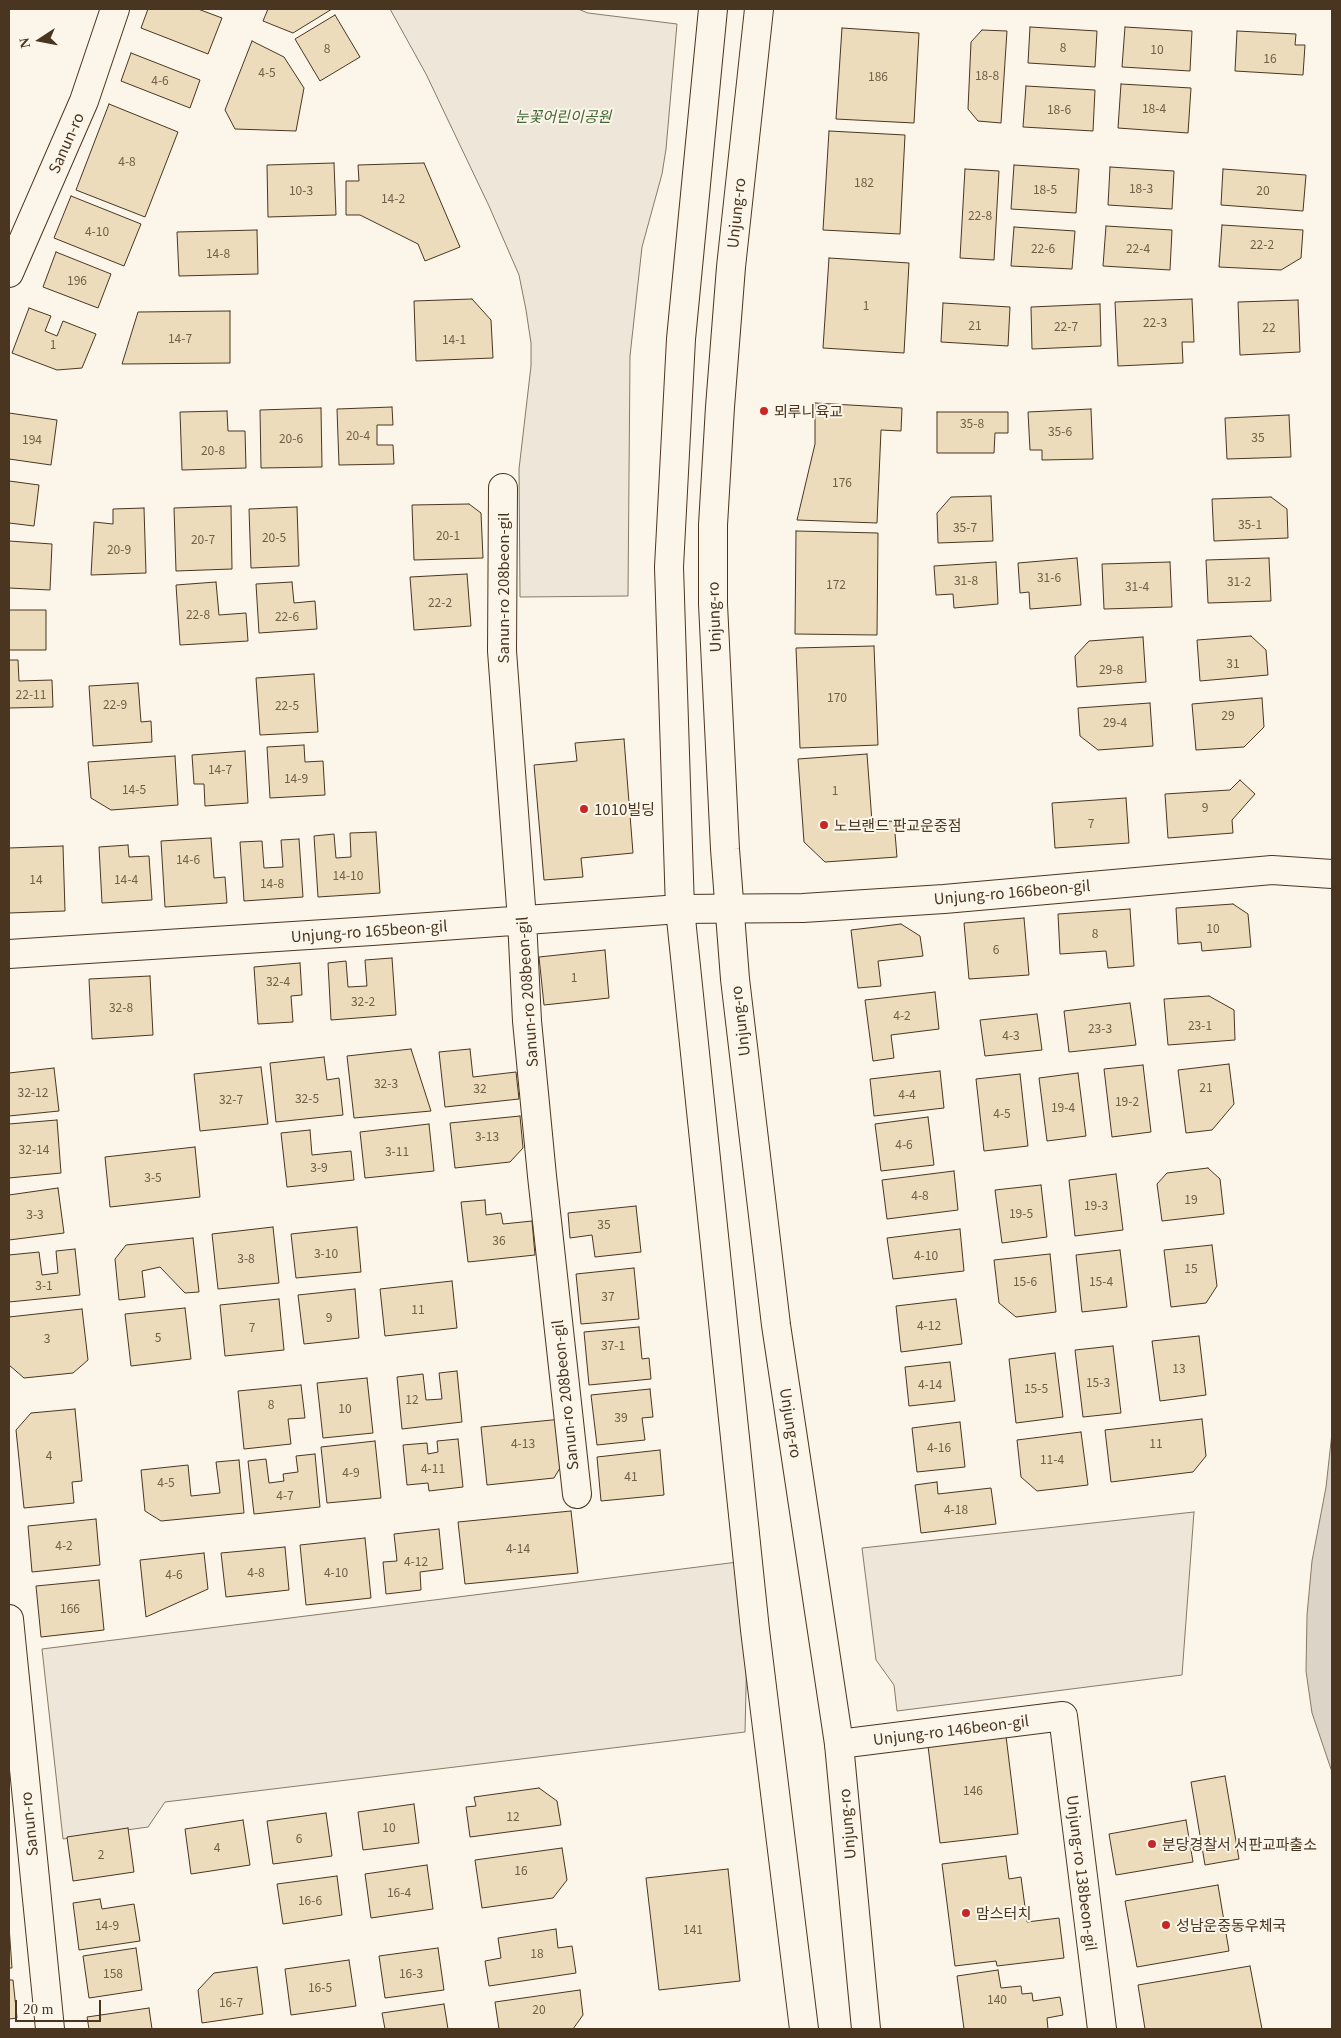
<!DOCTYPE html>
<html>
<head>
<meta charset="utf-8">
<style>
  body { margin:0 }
  #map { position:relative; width:1341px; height:2038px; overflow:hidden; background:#fbf6e9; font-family:Georgia,serif }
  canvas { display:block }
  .frame { position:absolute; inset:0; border:10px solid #4a3520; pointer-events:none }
  .north { position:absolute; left:15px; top:15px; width:50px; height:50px; -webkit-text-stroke:4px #fbf6e9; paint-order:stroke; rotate:259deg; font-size:14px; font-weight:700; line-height:20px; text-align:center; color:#4a3520 }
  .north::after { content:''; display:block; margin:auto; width:18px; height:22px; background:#4a3520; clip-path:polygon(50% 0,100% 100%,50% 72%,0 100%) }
  .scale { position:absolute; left:15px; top:2000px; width:86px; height:22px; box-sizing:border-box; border:2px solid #4a3520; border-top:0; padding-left:6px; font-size:15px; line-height:18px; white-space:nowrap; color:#4a3520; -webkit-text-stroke:4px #fbf6e9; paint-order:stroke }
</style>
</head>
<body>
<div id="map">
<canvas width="1341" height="2038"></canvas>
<div class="frame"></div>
<div class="north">N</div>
<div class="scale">20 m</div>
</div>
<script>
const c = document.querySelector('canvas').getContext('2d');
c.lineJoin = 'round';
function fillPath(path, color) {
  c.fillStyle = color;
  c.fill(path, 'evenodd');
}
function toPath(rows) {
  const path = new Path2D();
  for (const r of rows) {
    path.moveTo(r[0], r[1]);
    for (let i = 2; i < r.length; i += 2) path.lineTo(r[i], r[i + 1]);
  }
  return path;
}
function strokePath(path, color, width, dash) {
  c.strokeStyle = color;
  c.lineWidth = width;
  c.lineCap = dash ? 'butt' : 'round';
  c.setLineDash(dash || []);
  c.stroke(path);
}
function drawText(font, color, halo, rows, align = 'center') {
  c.font = font + ' Georgia,"Noto Sans KR",serif';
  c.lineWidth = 4;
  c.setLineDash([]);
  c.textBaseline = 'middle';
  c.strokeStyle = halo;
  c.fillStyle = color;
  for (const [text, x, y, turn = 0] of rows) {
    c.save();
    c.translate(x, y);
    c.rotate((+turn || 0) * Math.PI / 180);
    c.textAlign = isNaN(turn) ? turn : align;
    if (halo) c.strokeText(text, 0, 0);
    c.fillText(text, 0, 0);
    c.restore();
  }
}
const green = toPath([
  [390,9,578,9,588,13,677,24,666,149,662,174,642,247,630,356,628,596,520,597,519,469,531,366,531,343,526,310,519,275,489,206,426,74,390,9],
  [1194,1512,1182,1675,897,1711,894,1685,876,1660,862,1548,1194,1512],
  [738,1562,747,1646,745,1732,165,1802,148,1827,63,1839,42,1649,738,1562]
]);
const water = toPath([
  [1332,1433,1332,1772,1312,1713,1306,1671,1307,1615,1312,1561,1326,1487,1332,1433]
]);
const building = toPath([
  [148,9,198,9,222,18,208,54,141,28,148,9],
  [268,9,332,9,293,33,263,21,268,9],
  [335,15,360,57,320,81,295,39,335,15],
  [1030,27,1097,31,1095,67,1028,63,1030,27],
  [1125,27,1192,31,1190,71,1122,67,1125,27],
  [842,28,919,33,914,123,836,119,842,28],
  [982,30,1007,31,1001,123,978,121,968,109,971,42,982,30],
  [1237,31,1296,34,1295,45,1305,45,1303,75,1235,71,1237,31],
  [252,41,284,57,304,88,296,131,235,129,225,110,252,41],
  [131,53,200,80,190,108,121,81,131,53],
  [1121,84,1191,88,1188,133,1118,128,1121,84],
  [1026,86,1095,90,1093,131,1023,127,1026,86],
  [109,104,178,132,145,217,76,190,109,104],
  [829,131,905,135,900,234,823,230,829,131],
  [334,163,336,215,268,217,267,165,334,163],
  [424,163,460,247,425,261,418,244,360,215,346,215,346,181,359,181,358,165,424,163],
  [1014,165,1079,169,1076,213,1011,209,1014,165],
  [1110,167,1174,171,1172,209,1108,205,1110,167],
  [965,169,999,171,994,260,960,258,965,169],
  [1223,169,1306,175,1303,211,1221,205,1223,169],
  [71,196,141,224,124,266,54,238,71,196],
  [1222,225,1303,230,1301,258,1281,270,1219,267,1222,225],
  [1106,226,1172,230,1170,270,1103,266,1106,226],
  [1014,227,1075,231,1072,269,1011,266,1014,227],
  [257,230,258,274,179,276,177,232,257,230],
  [56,252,111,274,98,308,43,287,56,252],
  [829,258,909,263,904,353,823,348,829,258],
  [472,299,491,320,493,358,416,361,414,301,472,299],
  [1192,299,1194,342,1182,342,1183,363,1118,366,1115,302,1192,299],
  [1298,300,1300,352,1240,355,1238,302,1298,300],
  [943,303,1010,307,1008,346,941,342,943,303],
  [1100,304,1101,346,1032,349,1031,307,1100,304],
  [29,308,51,316,45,331,57,336,63,321,96,334,82,368,57,370,12,353,29,308],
  [230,311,230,363,122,364,138,312,230,311],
  [815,403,902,408,901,431,881,430,877,523,797,520,815,444,815,403],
  [392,407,393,425,377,425,377,445,393,445,394,464,339,465,337,409,392,407],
  [321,408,322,467,261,468,260,410,321,408],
  [1091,409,1093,459,1042,460,1042,450,1030,450,1028,412,1091,409],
  [227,411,228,431,245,431,246,468,182,470,180,412,227,411],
  [937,412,1008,412,1008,433,995,433,994,453,937,453,937,412],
  [9,413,57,420,51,465,9,459,9,413],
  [1289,415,1291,457,1227,459,1225,418,1289,415],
  [9,481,39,485,34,526,9,523,9,481],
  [991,496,993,541,938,543,937,513,951,497,991,496],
  [1271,497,1287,509,1288,538,1214,541,1212,499,1271,497],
  [469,504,481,513,483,558,414,560,412,505,469,504],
  [231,506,232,569,176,571,174,508,231,506],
  [297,507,299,566,251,568,249,509,297,507],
  [144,508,146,573,91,575,94,522,113,524,113,509,144,508],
  [796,531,878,533,877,635,795,634,796,531],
  [9,541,52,544,50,590,9,588,9,541],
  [1077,558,1081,605,1030,609,1029,592,1020,593,1018,563,1077,558],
  [1269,558,1271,601,1208,603,1206,560,1269,558],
  [996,562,998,604,954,608,953,594,936,595,934,566,996,562],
  [1170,562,1172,607,1104,609,1102,564,1170,562],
  [467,574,471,626,414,630,410,577,467,574],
  [216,582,219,615,246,613,248,641,180,645,176,585,216,582],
  [292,582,294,603,315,601,317,629,259,633,256,584,292,582],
  [9,610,46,610,46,650,9,650,9,610],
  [1251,636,1266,650,1268,675,1200,681,1197,640,1251,636],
  [1143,637,1146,682,1077,687,1075,656,1089,641,1143,637],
  [874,646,878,745,800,748,796,648,874,646],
  [9,660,18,660,19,681,52,680,53,707,9,708,9,660],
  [314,674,318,732,260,735,256,678,314,674],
  [138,683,141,722,151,721,152,742,93,746,89,686,138,683],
  [1262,698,1264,727,1244,747,1196,750,1192,704,1262,698],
  [1150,703,1153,746,1098,750,1080,736,1078,708,1150,703],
  [624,739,633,853,581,858,583,877,544,880,534,765,577,761,575,743,624,739],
  [304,745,305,762,323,761,325,795,270,798,267,747,304,745],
  [245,751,248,803,205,806,204,784,194,784,192,755,245,751],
  [867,754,872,822,894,821,897,857,825,862,804,842,798,759,867,754],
  [175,756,178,805,111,810,91,798,88,762,175,756],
  [1240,780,1255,794,1232,820,1233,833,1168,838,1165,794,1230,790,1240,780],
  [1126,798,1129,843,1055,848,1052,803,1126,798],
  [376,832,380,893,318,897,314,836,334,834,336,858,351,857,350,833,376,832],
  [211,838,214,878,225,877,227,903,165,907,161,841,211,838],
  [299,839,303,897,244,901,240,842,262,841,264,868,283,867,281,840,299,839],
  [128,845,129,857,149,856,152,900,102,903,99,847,128,845],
  [63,846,65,911,9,913,9,848,63,846],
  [1233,904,1248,914,1251,947,1202,951,1201,942,1178,944,1176,908,1233,904],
  [1130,909,1134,966,1108,968,1106,951,1060,954,1058,914,1130,909],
  [1024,918,1029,975,969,979,964,923,1024,918],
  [901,924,920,936,923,956,878,961,881,986,858,988,851,930,901,924],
  [605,950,609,998,544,1005,539,957,605,950],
  [392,958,396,1015,331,1020,328,963,346,961,348,987,367,986,365,960,392,958],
  [300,963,302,995,291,996,293,1022,258,1024,254,967,300,963],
  [150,976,153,1035,92,1039,89,979,150,976],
  [935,992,939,1029,891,1035,894,1058,873,1061,865,1000,935,992],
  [1209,996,1234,1010,1235,1040,1168,1045,1164,999,1209,996],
  [1130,1003,1136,1045,1069,1052,1064,1011,1130,1003],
  [1037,1014,1042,1050,985,1056,980,1020,1037,1014],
  [411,1049,431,1111,354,1118,347,1056,411,1049],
  [470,1049,473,1077,516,1072,519,1099,445,1107,439,1052,470,1049],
  [324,1057,327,1080,339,1078,343,1115,276,1122,270,1063,324,1057],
  [1229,1064,1234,1104,1212,1130,1186,1133,1178,1070,1229,1064],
  [1143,1065,1151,1132,1112,1137,1104,1069,1143,1065],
  [261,1067,268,1124,200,1131,194,1074,261,1067],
  [54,1068,59,1111,9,1116,9,1073,54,1068],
  [940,1071,944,1108,874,1116,870,1079,940,1071],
  [1078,1073,1086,1136,1047,1141,1039,1078,1078,1073],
  [1020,1074,1028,1146,984,1151,976,1079,1020,1074],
  [520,1116,523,1148,510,1162,455,1168,450,1123,520,1116],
  [928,1117,934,1165,881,1171,875,1124,928,1117],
  [57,1120,61,1173,9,1178,9,1124,57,1120],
  [429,1124,434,1171,365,1178,360,1132,429,1124],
  [310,1130,312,1155,351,1151,354,1180,287,1187,281,1133,310,1130],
  [195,1147,200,1197,110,1207,105,1157,195,1147],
  [1208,1168,1220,1179,1224,1214,1162,1221,1157,1184,1167,1173,1208,1168],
  [954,1171,958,1210,887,1219,882,1180,954,1171],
  [1116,1174,1123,1230,1075,1236,1069,1180,1116,1174],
  [1041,1185,1047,1237,1002,1243,995,1190,1041,1185],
  [58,1188,64,1233,9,1240,9,1195,58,1188],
  [485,1200,486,1215,501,1213,503,1224,532,1221,535,1255,468,1262,461,1202,485,1200],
  [636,1206,641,1252,595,1257,592,1235,570,1238,568,1213,636,1206],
  [273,1227,279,1283,218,1289,212,1234,273,1227],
  [357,1227,361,1272,296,1278,291,1234,357,1227],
  [960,1229,964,1271,893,1279,887,1238,960,1229],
  [193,1238,199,1292,185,1293,160,1267,142,1271,145,1297,119,1300,115,1259,126,1245,193,1238],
  [1212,1245,1217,1286,1206,1303,1171,1307,1164,1250,1212,1245],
  [75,1249,80,1295,9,1302,9,1255,39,1252,42,1275,58,1273,56,1251,75,1249],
  [1120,1250,1127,1307,1082,1312,1076,1255,1120,1250],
  [1050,1254,1056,1312,1016,1317,999,1303,994,1260,1050,1254],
  [634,1268,639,1319,581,1324,576,1274,634,1268],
  [452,1281,457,1328,385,1336,380,1289,452,1281],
  [355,1289,359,1338,304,1344,298,1295,355,1289],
  [279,1299,284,1350,225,1356,220,1305,279,1299],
  [956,1299,962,1344,901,1352,896,1306,956,1299],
  [185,1308,191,1359,131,1366,125,1314,185,1308],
  [82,1309,88,1360,73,1373,24,1378,9,1365,9,1317,82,1309],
  [639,1327,642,1359,649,1358,651,1379,589,1385,584,1332,639,1327],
  [1199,1336,1206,1395,1160,1401,1152,1341,1199,1336],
  [1113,1346,1121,1413,1083,1417,1075,1350,1113,1346],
  [1055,1353,1063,1417,1016,1423,1009,1359,1055,1353],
  [950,1362,955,1401,909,1406,905,1367,950,1362],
  [457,1371,462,1422,402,1429,397,1377,423,1374,426,1400,442,1399,439,1373,457,1371],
  [367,1378,373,1433,323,1438,317,1383,367,1378],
  [301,1385,305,1418,288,1419,291,1444,244,1449,238,1391,301,1385],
  [650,1389,653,1417,642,1418,645,1440,597,1445,591,1395,650,1389],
  [75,1409,82,1481,72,1482,74,1503,24,1508,16,1430,31,1413,75,1409],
  [562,1419,566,1458,554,1478,487,1485,481,1427,562,1419],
  [1202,1419,1206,1456,1193,1472,1111,1482,1105,1430,1202,1419],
  [960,1422,965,1467,917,1472,912,1428,960,1422],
  [1081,1432,1088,1485,1037,1491,1021,1477,1017,1440,1081,1432],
  [458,1439,463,1487,429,1491,428,1483,407,1485,403,1445,427,1443,428,1454,438,1452,437,1441,458,1439],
  [375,1441,381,1498,327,1503,321,1447,375,1441],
  [660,1450,664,1495,601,1501,597,1457,660,1450],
  [315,1454,320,1507,254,1514,248,1461,266,1459,269,1483,284,1481,283,1474,298,1472,296,1456,315,1454],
  [239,1460,244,1513,161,1521,145,1511,141,1470,188,1465,191,1496,220,1493,216,1462,239,1460],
  [937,1482,938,1494,991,1488,996,1524,921,1533,915,1485,937,1482],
  [571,1511,578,1573,465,1584,458,1522,571,1511],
  [96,1519,100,1565,32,1572,28,1526,96,1519],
  [439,1529,443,1569,420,1572,421,1590,386,1594,383,1562,397,1561,394,1534,439,1529],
  [365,1538,371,1598,306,1605,300,1545,365,1538],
  [285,1547,289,1590,226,1597,221,1553,285,1547],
  [204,1553,208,1589,146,1617,140,1560,204,1553],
  [99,1580,104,1630,41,1637,36,1586,99,1580],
  [1006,1736,1018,1834,940,1843,928,1746,1006,1736],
  [1225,1776,1239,1859,1205,1865,1191,1782,1225,1776],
  [539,1788,557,1801,561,1825,470,1837,466,1807,476,1806,474,1797,539,1788],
  [414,1804,419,1843,363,1850,358,1812,414,1804],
  [326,1813,332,1856,273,1864,267,1821,326,1813],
  [243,1820,250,1865,191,1874,185,1829,243,1820],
  [1186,1820,1193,1862,1116,1875,1109,1834,1186,1820],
  [128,1828,134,1872,73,1881,67,1837,128,1828],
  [562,1848,567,1880,553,1898,482,1908,475,1860,562,1848],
  [1006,1856,1009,1879,1021,1877,1027,1922,1059,1918,1064,1958,997,1966,996,1961,955,1966,942,1864,1006,1856],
  [427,1865,433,1909,371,1918,365,1874,427,1865],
  [728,1869,740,1981,659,1990,646,1878,728,1869],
  [337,1876,342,1915,283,1924,277,1884,337,1876],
  [1218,1885,1229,1951,1137,1967,1125,1901,1218,1885],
  [100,1899,102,1909,134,1904,140,1941,79,1950,73,1903,100,1899],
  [9,1926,12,1968,9,1968,9,1926],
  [556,1929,558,1948,572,1946,576,1973,489,1986,485,1961,501,1958,498,1938,556,1929],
  [136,1948,142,1990,89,1998,83,1956,136,1948],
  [438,1948,444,1990,385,1998,379,1956,438,1948],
  [349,1960,356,2006,291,2015,285,1969,349,1960],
  [1250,1966,1262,2029,1145,2029,1138,1985,1250,1966],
  [257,1967,263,2014,202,2023,198,1990,214,1973,257,1967],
  [998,1970,1001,1988,1021,1986,1022,1994,1032,1993,1033,2001,1060,1997,1063,2015,1047,2018,1048,2029,964,2029,957,1976,998,1970],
  [9,1980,13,1980,17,2018,9,2019,9,1980],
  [580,1990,583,2015,573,2029,499,2029,495,2002,580,1990],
  [444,2004,448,2029,385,2029,382,2013,444,2004],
  [149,2008,152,2029,89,2029,87,2017,149,2008]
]);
const minor = toPath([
  [9,273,84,101,115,9],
  [503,488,502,651,522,920,527,1021,542,1176,577,1494],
  [9,954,372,931,680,909,803,908,944,899,1272,870,1332,874],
  [9,1619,50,2029],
  [839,1744,1063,1716,1102,2029]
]);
const major = toPath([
  [713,9,681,339,669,567,680,909,755,1630,804,2029],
  [759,9,731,267,720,407,713,525,713,604,725,849,735,979,776,1325,839,1744,866,2029]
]);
const markers = [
  [764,411,5,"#c62828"],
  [584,809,5,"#c62828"],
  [824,825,5,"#c62828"],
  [1152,1844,5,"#c62828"],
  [966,1913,5,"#c62828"],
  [1166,1925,5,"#c62828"]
];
const numberNames = [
  ["8",1063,47],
  ["8",327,48],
  ["10",1157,49],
  ["16",1270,58],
  ["4-5",267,72],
  ["18-8",987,75],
  ["186",878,76],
  ["4-6",160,80],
  ["18-4",1154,108],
  ["18-6",1059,109],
  ["4-8",127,161],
  ["182",864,182],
  ["18-3",1141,188],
  ["18-5",1045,189],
  ["10-3",301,190],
  ["20",1263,190],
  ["14-2",393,198],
  ["22-8",980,215],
  ["4-10",97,231],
  ["22-2",1262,244],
  ["22-6",1043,248],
  ["22-4",1138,248],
  ["14-8",218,253],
  ["196",77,280],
  ["1",866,305],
  ["22-3",1155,322],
  ["21",975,325],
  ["22-7",1066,326],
  ["22",1269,327],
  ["14-7",180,338],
  ["14-1",454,339],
  ["1",53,344],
  ["35-8",972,423],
  ["35-6",1060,431],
  ["20-4",358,435],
  ["35",1258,437],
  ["20-6",291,438],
  ["194",32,439],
  ["20-8",213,450],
  ["176",842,482],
  ["35-1",1250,524],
  ["35-7",965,527],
  ["20-1",448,535],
  ["20-5",274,537],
  ["20-7",203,539],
  ["20-9",119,549],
  ["31-6",1049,577],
  ["31-8",966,580],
  ["31-2",1239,581],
  ["172",836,584],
  ["31-4",1137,586],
  ["22-2",440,602],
  ["22-8",198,614],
  ["22-6",287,616],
  ["31",1233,663],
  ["29-8",1111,669],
  ["22-11",31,694],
  ["170",837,697],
  ["22-9",115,704],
  ["22-5",287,705],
  ["29",1228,715],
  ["29-4",1115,722],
  ["14-7",220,769],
  ["14-9",296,778],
  ["14-5",134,789],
  ["1",835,790],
  ["9",1205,807],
  ["7",1091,823],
  ["14-6",188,859],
  ["14-10",348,875],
  ["14",36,879],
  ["14-4",126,879],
  ["14-8",272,883],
  ["10",1213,928],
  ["8",1095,933],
  ["6",996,949],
  ["1",574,977],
  ["32-4",278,981],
  ["32-2",363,1001],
  ["32-8",121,1007],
  ["4-2",902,1015],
  ["23-1",1200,1025],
  ["23-3",1100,1028],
  ["4-3",1011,1035],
  ["32-3",386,1083],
  ["21",1206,1087],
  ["32",480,1088],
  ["32-12",33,1092],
  ["4-4",907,1094],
  ["32-5",307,1098],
  ["32-7",231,1099],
  ["19-2",1127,1101],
  ["19-4",1063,1107],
  ["4-5",1002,1113],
  ["3-13",487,1136],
  ["4-6",904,1144],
  ["32-14",34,1149],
  ["3-11",397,1151],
  ["3-9",319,1167],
  ["3-5",153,1177],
  ["4-8",920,1195],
  ["19",1191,1199],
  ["19-3",1096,1205],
  ["19-5",1021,1213],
  ["3-3",35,1214],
  ["35",604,1224],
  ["36",499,1240],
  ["3-10",326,1253],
  ["4-10",926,1255],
  ["3-8",246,1258],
  ["15",1191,1268],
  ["15-6",1025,1281],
  ["15-4",1101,1281],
  ["3-1",44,1285],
  ["37",608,1296],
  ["11",418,1309],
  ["9",329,1317],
  ["4-12",929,1325],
  ["7",252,1327],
  ["5",158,1337],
  ["3",47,1338],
  ["37-1",613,1345],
  ["13",1179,1368],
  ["15-3",1098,1382],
  ["4-14",930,1384],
  ["15-5",1036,1388],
  ["12",412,1399],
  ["8",271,1404],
  ["10",345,1408],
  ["39",621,1417],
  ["4-13",523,1443],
  ["11",1156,1443],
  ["4-16",939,1447],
  ["4",49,1455],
  ["11-4",1052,1459],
  ["4-11",433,1468],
  ["4-9",351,1472],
  ["41",631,1476],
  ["4-5",166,1482],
  ["4-7",285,1495],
  ["4-18",956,1509],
  ["4-2",64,1545],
  ["4-14",518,1548],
  ["4-12",416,1561],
  ["4-8",256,1572],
  ["4-10",336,1572],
  ["4-6",174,1574],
  ["166",70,1608],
  ["146",973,1790],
  ["12",513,1816],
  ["10",389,1827],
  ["6",299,1838],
  ["4",217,1847],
  ["2",101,1854],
  ["16",521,1870],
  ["16-4",399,1892],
  ["16-6",310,1900],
  ["14-9",107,1925],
  ["141",693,1929],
  ["18",537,1953],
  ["158",113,1973],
  ["16-3",411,1973],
  ["16-5",320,1987],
  ["140",997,1999],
  ["16-7",231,2002],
  ["20",539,2009]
];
const parkNames = [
  ["눈꽃어린이공원",563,116]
];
const streetNames = [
  ["Sanun-ro",66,143,-66],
  ["Unjung-ro",736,213,-84],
  ["Sanun-ro 208beon-gil",503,588,-90],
  ["Unjung-ro",714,617,-92],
  ["Unjung-ro 166beon-gil",1012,892,-5],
  ["Unjung-ro 165beon-gil",369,931,-4],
  ["Sanun-ro 208beon-gil",527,992,-94],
  ["Unjung-ro",740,1021,-97],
  ["Sanun-ro 208beon-gil",565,1395,-96],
  ["Unjung-ro",791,1423,81],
  ["Unjung-ro 146beon-gil",951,1730,-7],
  ["Sanun-ro",29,1824,-96],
  ["Unjung-ro",847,1824,-95],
  ["Unjung-ro 138beon-gil",1082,1873,83]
];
const poiNames = [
  ["뫼루니육교",774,411],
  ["1010빌딩",594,809],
  ["노브랜드 판교운중점",834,825],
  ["분당경찰서 서판교파출소",1162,1844],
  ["맘스터치",976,1913],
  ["성남운중동우체국",1176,1925]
];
fillPath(green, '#ede6d9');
strokePath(green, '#887966', 1);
fillPath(water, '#dcd4c6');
strokePath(water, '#887966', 1);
fillPath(building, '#ecdcbc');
strokePath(building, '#4a3520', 1);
strokePath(minor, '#4a3520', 30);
strokePath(major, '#4a3520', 30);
strokePath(minor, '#fbf6e9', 28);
strokePath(major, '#fbf6e9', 28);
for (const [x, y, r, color] of markers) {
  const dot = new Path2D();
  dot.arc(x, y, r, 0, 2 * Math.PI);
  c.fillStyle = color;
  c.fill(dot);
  strokePath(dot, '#fbf6e9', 2);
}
drawText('12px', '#725f47', null, numberNames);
drawText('italic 15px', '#436837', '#fbf6e9', parkNames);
drawText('15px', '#4a3520', '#fbf6e9', streetNames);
drawText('15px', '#4a3520', '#fbf6e9', poiNames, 'left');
</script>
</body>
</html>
